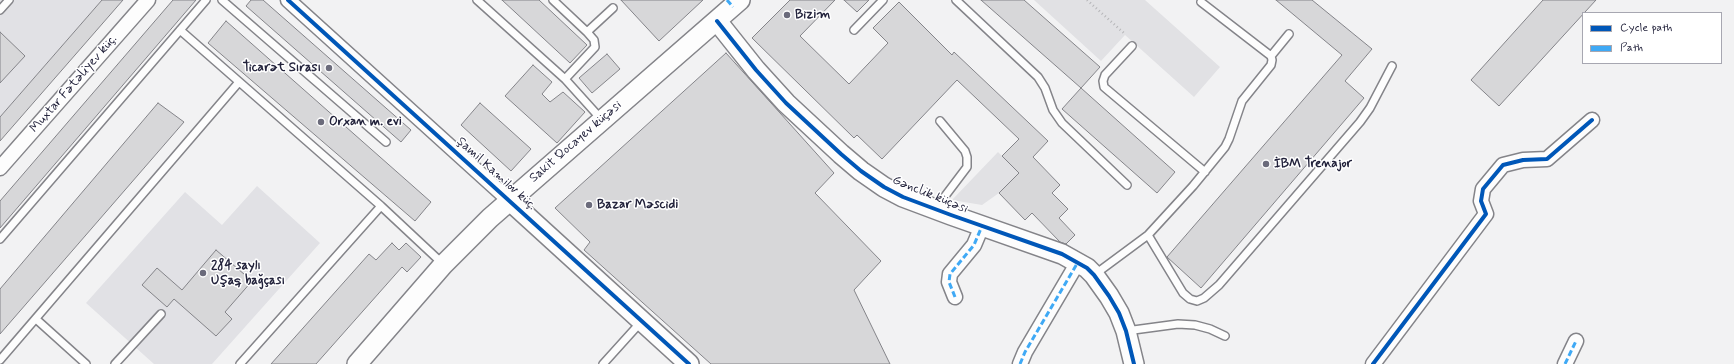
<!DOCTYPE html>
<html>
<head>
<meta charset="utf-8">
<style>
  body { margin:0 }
  #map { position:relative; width:1734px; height:364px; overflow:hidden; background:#f2f2f3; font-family:Mynerve,sans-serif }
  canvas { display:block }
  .legend { position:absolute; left:1582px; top:12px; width:140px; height:52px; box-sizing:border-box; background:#fff; border:1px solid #a7a7b1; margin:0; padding:5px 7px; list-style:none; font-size:12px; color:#22223b }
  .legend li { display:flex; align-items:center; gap:8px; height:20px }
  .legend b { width:20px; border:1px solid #a7a7b1 }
</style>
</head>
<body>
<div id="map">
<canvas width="1734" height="364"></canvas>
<ul class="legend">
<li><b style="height:5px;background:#0057b8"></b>Cycle path</li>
<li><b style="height:5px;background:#3fa9f5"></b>Path</li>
</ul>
</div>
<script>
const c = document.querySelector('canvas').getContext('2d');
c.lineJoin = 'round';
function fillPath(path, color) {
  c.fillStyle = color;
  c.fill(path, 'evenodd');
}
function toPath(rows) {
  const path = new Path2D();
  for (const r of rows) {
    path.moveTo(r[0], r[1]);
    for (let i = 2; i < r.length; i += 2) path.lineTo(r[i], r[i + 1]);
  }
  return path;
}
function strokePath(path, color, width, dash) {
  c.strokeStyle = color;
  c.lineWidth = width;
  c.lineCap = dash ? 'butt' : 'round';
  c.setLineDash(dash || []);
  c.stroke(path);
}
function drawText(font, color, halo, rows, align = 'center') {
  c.font = font + ' Mynerve,sans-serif';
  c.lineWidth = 3;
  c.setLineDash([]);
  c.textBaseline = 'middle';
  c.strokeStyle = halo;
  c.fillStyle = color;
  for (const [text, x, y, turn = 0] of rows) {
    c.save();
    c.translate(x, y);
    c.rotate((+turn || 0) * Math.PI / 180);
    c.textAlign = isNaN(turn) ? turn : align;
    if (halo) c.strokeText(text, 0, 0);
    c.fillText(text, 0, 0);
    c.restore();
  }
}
const built = toPath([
  [0,0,102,0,0,117],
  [257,186,320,243,212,364,154,364,86,303,185,192,222,225]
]);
const green = toPath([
  [1034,0,1145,0,1220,67,1194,97,1125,35,1101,61],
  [998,152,1019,173,999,193,982,205,952,200]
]);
const building = toPath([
  [102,0,123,0,0,141,0,117,102,0],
  [173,0,196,0,0,228,0,201,173,0],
  [251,0,263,0,411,130,401,142,246,6,251,0],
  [502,0,539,0,587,45,570,63,502,0],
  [621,0,703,0,659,41,621,0],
  [790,0,835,0,800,36,849,84,888,43,873,28,899,2,952,55,954,52,1048,141,1033,157,1060,185,1052,193,1068,209,1059,218,1075,235,1066,244,1060,242,1032,213,1025,220,999,193,1019,173,1002,156,1019,139,957,80,882,159,857,135,854,138,752,38,790,0],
  [844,0,869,0,857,12,844,0],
  [981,0,1024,0,1100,67,1081,88,981,0],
  [1276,0,1312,0,1372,49,1345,81,1364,98,1201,288,1167,257,1342,55,1276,0],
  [1543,0,1596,0,1499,106,1471,80,1543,0],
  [226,21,431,202,415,221,208,43,226,21],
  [0,32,25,56,0,83,0,32],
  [726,53,834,173,815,193,881,261,854,290,890,364,711,364,584,250,590,242,555,208,726,53],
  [607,54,620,69,592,93,579,78,607,54],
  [533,65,552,82,542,94,550,102,563,92,585,112,557,143,505,96,533,65],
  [1081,88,1175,172,1157,193,1062,109,1081,88],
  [158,103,184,122,0,334,0,289,158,103],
  [480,103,531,149,511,171,461,125,480,103],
  [392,243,399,250,406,243,421,257,407,272,402,267,316,364,271,364,369,254,376,260,392,243],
  [216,250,252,281,225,312,232,319,216,336,174,299,167,307,142,285,157,268,182,290,216,250]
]);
const path = toPath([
  [1087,0,1125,34]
]);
const lane = toPath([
  [222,0,386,142],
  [477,0,565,79,602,120],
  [553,0,587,32,594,40,595,47,565,79],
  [956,0,1038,77,1045,88,1053,110,1062,123,1127,185],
  [0,10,9,0],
  [180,30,381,206,443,264],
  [854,30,883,0],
  [587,32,613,8],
  [1132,46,1105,75,1103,81,1104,87,1205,172],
  [1271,56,1289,34],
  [936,208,967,167,967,157,965,151,940,121],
  [1148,235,1183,293,1190,299,1197,301,1204,298,1219,285,1360,122,1370,108,1392,66],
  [0,239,206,0],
  [1094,275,1148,235,1193,186,1225,147,1229,139,1242,101,1271,65,1272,60,1271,56,1201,2],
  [36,319,86,364],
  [1126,331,1178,324,1195,325,1210,329,1225,336],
  [0,360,239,82],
  [115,364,161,314],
  [240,364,381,206],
  [603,364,641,322]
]);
const street = toPath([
  [288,0,509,200],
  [0,168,148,0],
  [955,297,949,282,950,274,974,245,982,226],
  [1020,364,1025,352,1078,262],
  [1373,364,1486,214,1481,201,1483,189,1503,165,1523,160,1547,159,1592,120],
  [1565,364,1576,341]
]);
const secondary = toPath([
  [717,21,756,70,786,103,841,154,861,171,884,187,903,197,951,215,1062,254,1087,268,1094,275,1109,296,1119,313,1126,331,1134,364],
  [509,200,689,364],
  [357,364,443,265,490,218,740,0]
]);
const quiet = toPath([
  [727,0,733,7],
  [955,297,949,282,950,274,974,245,982,226],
  [1020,364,1025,352,1078,262],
  [1565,364,1576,341]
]);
const cycleway = toPath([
  [288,0,689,364],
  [717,21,756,70,786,103,841,154,861,171,884,187,903,197,951,215,1062,254,1087,268,1094,275,1109,296,1119,313,1126,331,1134,364],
  [1373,364,1486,214,1481,201,1483,189,1503,165,1523,160,1547,159,1592,120]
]);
const markers = [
  [787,15,4,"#6b6b7b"],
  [329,68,4,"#6b6b7b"],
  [321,122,4,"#6b6b7b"],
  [1266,164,4,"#6b6b7b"],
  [589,205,4,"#6b6b7b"],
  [203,273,4,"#6b6b7b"]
];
const poiNames = [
  ["Bizim",795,15],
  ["Ticarət Sırası",321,68,"right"],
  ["Orxan m. evi",329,122],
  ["İBM Trenajor",1274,164],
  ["Bazar Məscidi",597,205],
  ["284 saylı",211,266],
  ["Uşaq bağçası",211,281]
];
const streetNames = [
  ["Muxtar Fətəliyev küç.",74,84,-49],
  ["Sakit Qocayev küçəsi",576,142,-41],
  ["Şamil Kamilov küç.",496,174,42],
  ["Gənclik küçəsi",930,195,22]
];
fillPath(built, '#e1e1e5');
fillPath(green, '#e1e1e4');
fillPath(building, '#d7d7d9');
strokePath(building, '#848489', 1);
strokePath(lane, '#848489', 10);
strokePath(street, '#848489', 17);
strokePath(secondary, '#848489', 22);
strokePath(path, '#b5b5b8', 2.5, [1, 3]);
strokePath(lane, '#fdfdfd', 7);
strokePath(street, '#fdfdfd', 14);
strokePath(secondary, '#fdfdfd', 19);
strokePath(quiet, '#3fa9f5', 3, [6, 3]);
strokePath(cycleway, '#0057b8', 4);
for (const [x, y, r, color] of markers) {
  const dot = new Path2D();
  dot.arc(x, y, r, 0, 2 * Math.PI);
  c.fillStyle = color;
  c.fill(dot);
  strokePath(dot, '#fff', 1.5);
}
drawText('bold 13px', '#22223b', '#fff', poiNames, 'left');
drawText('13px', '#22223b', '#fff', streetNames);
</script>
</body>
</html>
